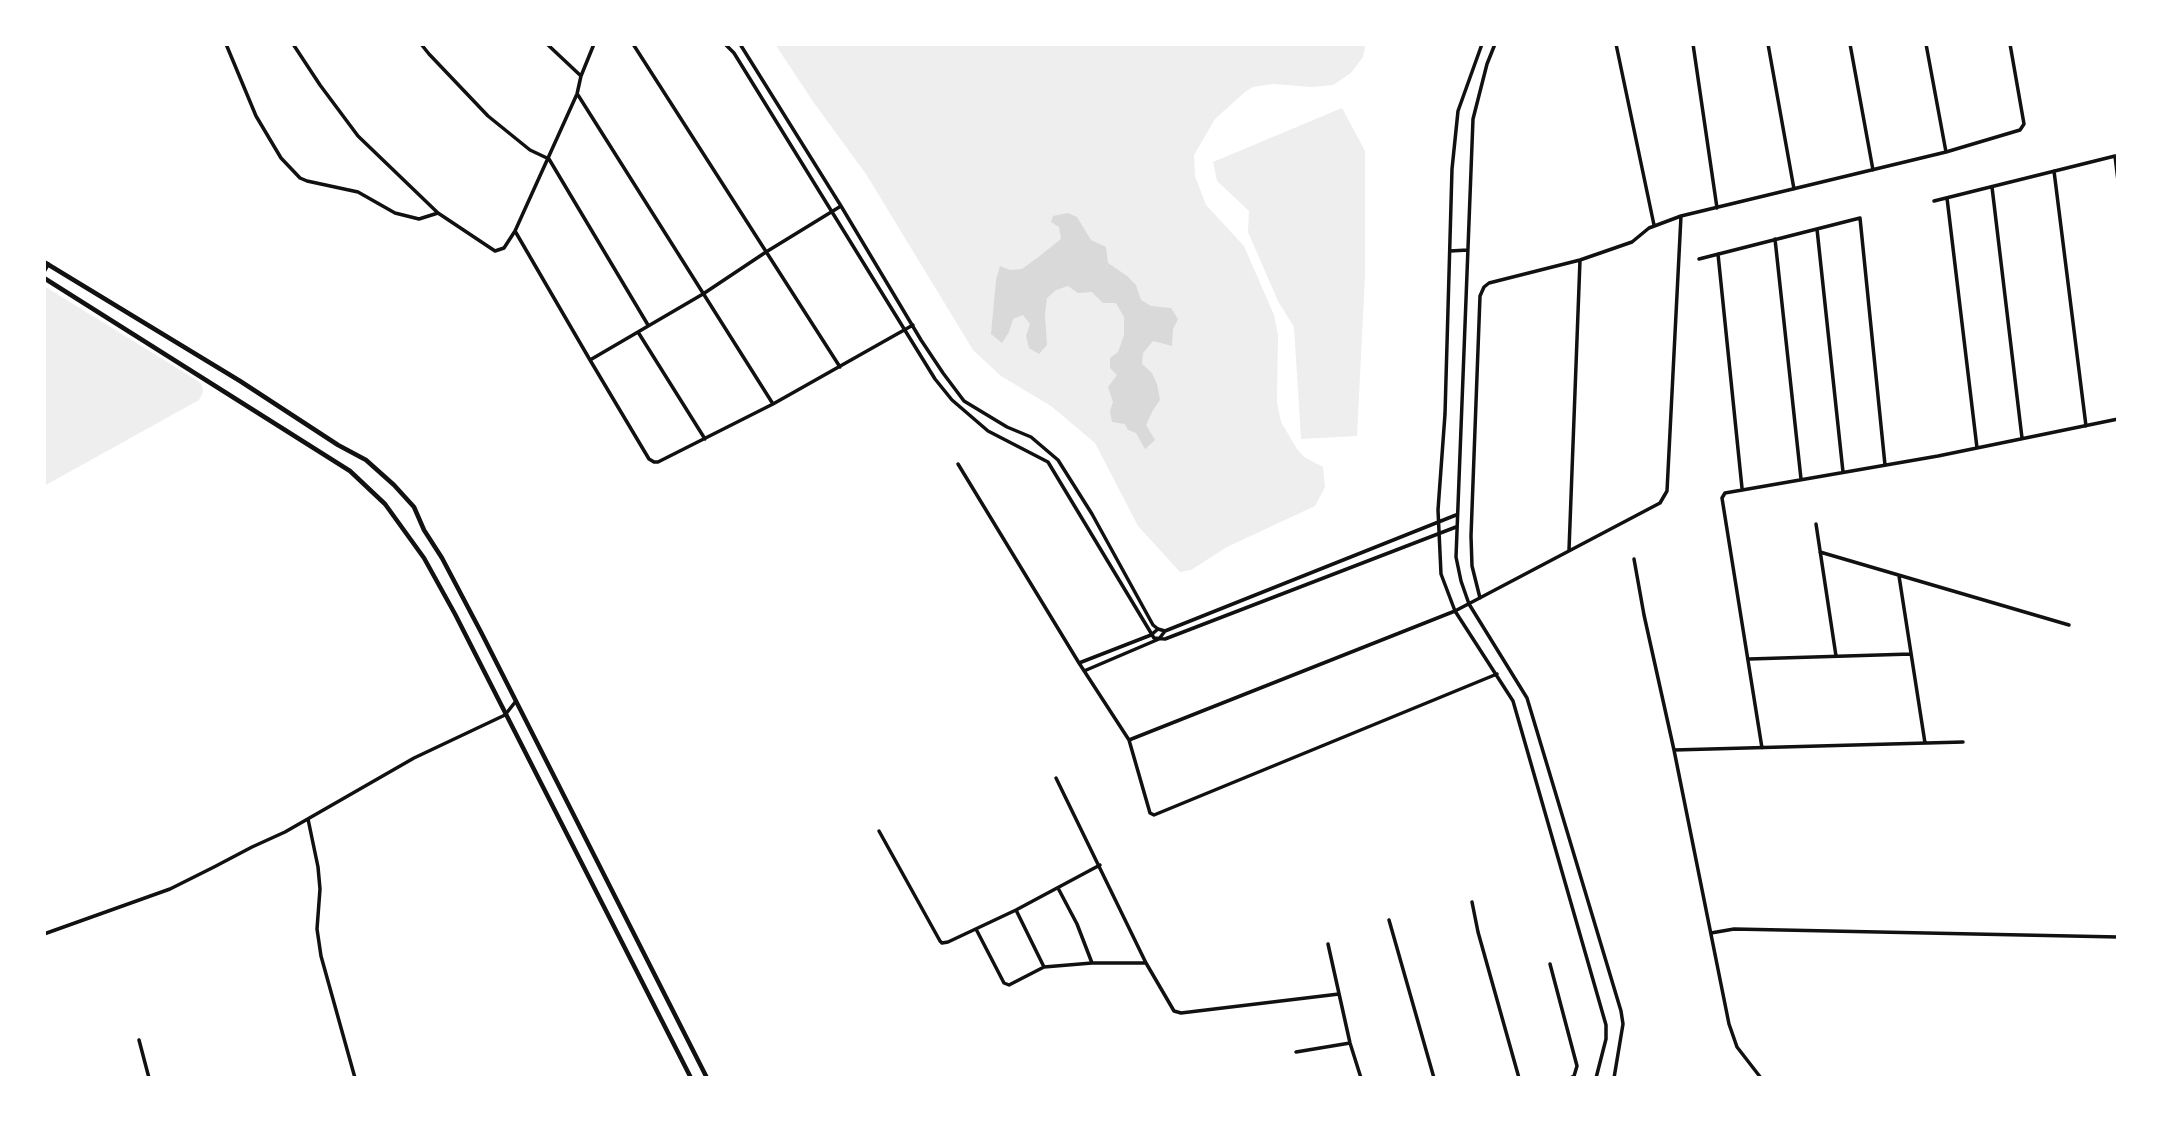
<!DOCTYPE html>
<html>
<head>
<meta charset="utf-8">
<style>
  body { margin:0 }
  #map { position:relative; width:2162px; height:1122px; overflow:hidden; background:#fff; font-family:"Roboto Condensed",sans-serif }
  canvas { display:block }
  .frame { position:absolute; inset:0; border:46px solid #fff; pointer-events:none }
</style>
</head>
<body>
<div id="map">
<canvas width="2162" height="1122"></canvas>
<div class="frame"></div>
</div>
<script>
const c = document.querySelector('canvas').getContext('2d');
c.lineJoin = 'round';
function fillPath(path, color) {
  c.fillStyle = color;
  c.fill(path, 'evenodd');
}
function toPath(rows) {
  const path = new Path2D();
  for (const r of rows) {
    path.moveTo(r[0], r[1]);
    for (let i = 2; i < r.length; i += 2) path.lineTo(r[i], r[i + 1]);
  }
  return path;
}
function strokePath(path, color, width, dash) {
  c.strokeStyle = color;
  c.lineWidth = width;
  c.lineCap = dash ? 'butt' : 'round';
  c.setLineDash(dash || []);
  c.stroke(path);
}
const green = toPath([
  [775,44,1363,44,1365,47,1363,57,1351,73,1333,85,1312,87,1273,84,1253,87,1245,92,1215,119,1194,155,1195,176,1206,205,1244,246,1274,315,1278,335,1277,402,1281,422,1297,449,1304,457,1323,467,1325,487,1315,506,1227,547,1191,570,1180,572,1138,526,1095,443,1051,406,1001,376,973,350,866,174,814,103],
  [1342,108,1365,151,1365,276,1357,436,1301,439,1294,327,1278,301,1248,232,1249,211,1217,181,1213,162],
  [44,286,198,381,202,385,203,392,199,400,44,486]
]);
const water = toPath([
  [1068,213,1077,217,1091,240,1106,247,1108,263,1127,276,1136,285,1141,300,1151,306,1171,308,1178,319,1173,329,1172,346,1153,341,1143,353,1142,364,1152,373,1157,384,1160,400,1153,410,1146,425,1155,440,1145,449,1136,433,1128,430,1125,424,1112,422,1110,411,1113,402,1108,387,1117,375,1110,368,1110,358,1118,352,1124,335,1124,317,1116,303,1103,303,1092,292,1078,293,1068,286,1056,290,1047,298,1045,314,1047,345,1039,354,1029,348,1026,336,1030,324,1023,315,1013,319,1009,332,1002,343,991,334,996,280,1000,266,1010,270,1022,269,1037,258,1061,239,1059,227,1051,222,1053,216]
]);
const minor = toPath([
  [226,44,256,116,281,158,300,178,307,181,358,192,395,213,419,219,438,213],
  [293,44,320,85,358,136,438,213,495,251,504,248,515,231,577,94,581,76,594,44],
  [421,44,429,54,488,116,530,150,549,159,648,325],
  [547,44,581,76],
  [633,44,840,367],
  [725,44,734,53,935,379,952,400,988,431,1048,462,1154,638,1165,639,1456,527],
  [740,44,841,206,921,340,943,373,964,401,1007,427,1031,437,1058,460,1092,514,1153,625,1158,629,1165,631,1456,515],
  [1482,44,1458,111,1452,169,1445,414,1438,510,1441,574,1455,611,1513,701,1606,1025,1606,1039,1596,1078],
  [1495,44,1487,64,1473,119,1456,557,1461,581,1469,604,1527,698,1621,1011,1623,1024,1614,1078],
  [1616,44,1654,225],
  [1693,44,1717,208],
  [1768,44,1794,189],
  [1850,44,1873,170],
  [1926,44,1946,152],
  [578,95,773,404],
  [2054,171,2086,426],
  [1992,187,2022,438],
  [1947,198,1977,448],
  [1934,201,2115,156,2118,181],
  [1817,229,1843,472],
  [515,231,590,360,649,459,654,462,658,462,773,404,913,325],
  [1775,239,1801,479],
  [1450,251,1468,250],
  [1718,254,1742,488],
  [1699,259,1860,218,1885,465],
  [638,332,705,439],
  [590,360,703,294,766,252,841,206],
  [958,464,1079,663,1129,740,1150,813,1154,815,1497,674],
  [1816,524,1836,656],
  [1569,550,1580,260],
  [1820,552,2069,625],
  [1634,559,1644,615,1674,750,1729,1024,1737,1047,1761,1078],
  [1899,576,1925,743],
  [1480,598,1472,566,1471,536,1480,296,1484,287,1489,283,1580,260,1632,242,1649,228,1681,216],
  [1749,659,1911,654],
  [1079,663,1151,635,1158,629],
  [1084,671,1159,639,1165,631],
  [1129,740,1455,611,1660,503,1667,491,1681,216,1946,152,2020,130,2024,124,2010,44],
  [1762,748,1722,498,1725,493,1938,456,2118,419],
  [1674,750,1963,742],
  [1056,778,1146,963,1174,1011,1181,1013,1339,994],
  [308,819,318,867,320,889,317,929,321,956,355,1078],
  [879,831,940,941,942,943,948,942,1016,910,1100,865],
  [1058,888,1077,924,1092,963],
  [1472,902,1478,932,1519,1078],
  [1016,910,1044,967],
  [1389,920,1434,1078],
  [976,929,1004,983,1009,985,1044,967,1092,963,1146,963],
  [1711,933,1734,929,2118,937],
  [44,934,170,889,214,867,252,847,285,832,414,758,505,715,516,701],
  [1328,944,1350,1043,1361,1078],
  [1550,964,1577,1066,1574,1076,1570,1078],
  [139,1040,149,1078],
  [1296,1052,1350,1043]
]);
const tertiary = toPath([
  [44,262,240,381,338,445,366,460,394,485,414,507,424,530,442,558,482,634,707,1078],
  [44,271,48,264],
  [44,278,350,471,385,504,424,558,455,614,691,1078]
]);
fillPath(green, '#eee');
fillPath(water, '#d9d9d9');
strokePath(minor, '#111', 3.5);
strokePath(tertiary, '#111', 4.5);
</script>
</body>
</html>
